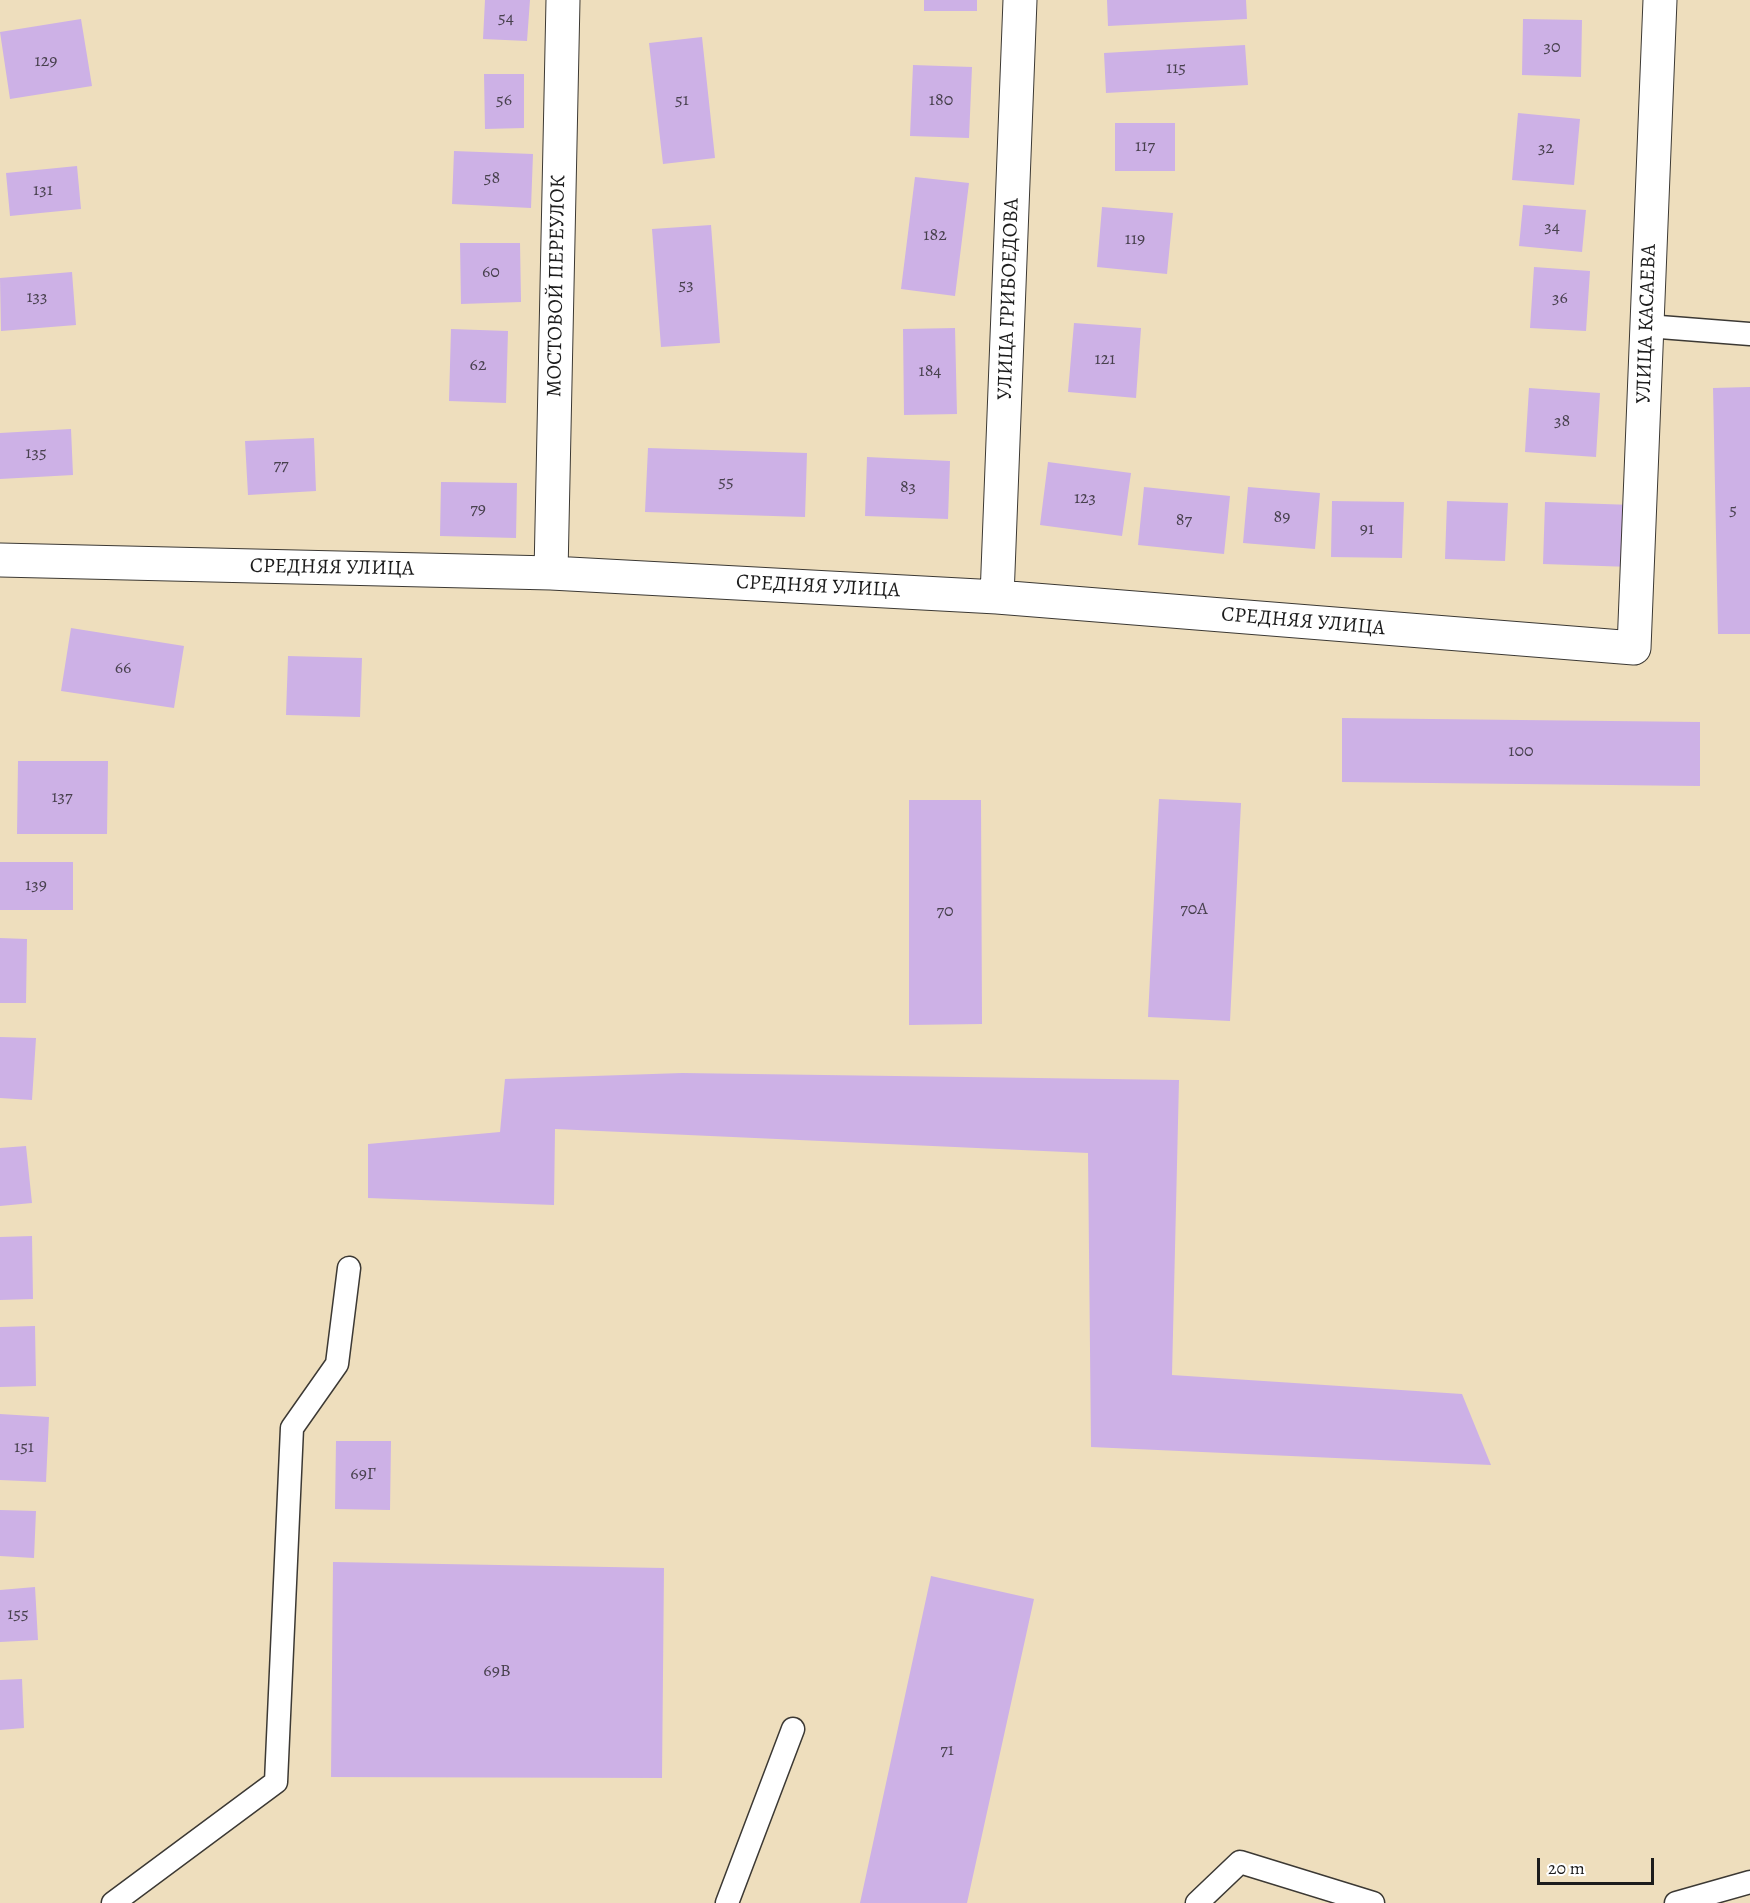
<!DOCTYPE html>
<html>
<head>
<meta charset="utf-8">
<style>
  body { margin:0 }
  #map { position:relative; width:1750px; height:1903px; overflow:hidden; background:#eedebd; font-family:Alegreya,serif }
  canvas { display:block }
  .scale { position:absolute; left:1537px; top:1858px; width:117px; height:27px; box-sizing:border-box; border:3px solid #1c1c1c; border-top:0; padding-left:8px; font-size:18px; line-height:21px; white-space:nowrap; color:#1c1c1c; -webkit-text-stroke:4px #fff; paint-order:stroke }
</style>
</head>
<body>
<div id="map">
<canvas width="1750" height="1903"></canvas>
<div class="scale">20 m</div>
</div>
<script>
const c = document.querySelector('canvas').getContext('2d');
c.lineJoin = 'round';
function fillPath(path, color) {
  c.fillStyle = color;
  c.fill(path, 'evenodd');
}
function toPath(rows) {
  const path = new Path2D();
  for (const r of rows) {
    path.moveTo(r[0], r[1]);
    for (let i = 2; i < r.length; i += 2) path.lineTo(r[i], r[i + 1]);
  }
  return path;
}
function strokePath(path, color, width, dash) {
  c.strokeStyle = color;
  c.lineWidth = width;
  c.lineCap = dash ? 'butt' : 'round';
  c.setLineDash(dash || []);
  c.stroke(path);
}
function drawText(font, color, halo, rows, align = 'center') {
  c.font = font + ' Alegreya,serif';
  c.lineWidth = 4.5;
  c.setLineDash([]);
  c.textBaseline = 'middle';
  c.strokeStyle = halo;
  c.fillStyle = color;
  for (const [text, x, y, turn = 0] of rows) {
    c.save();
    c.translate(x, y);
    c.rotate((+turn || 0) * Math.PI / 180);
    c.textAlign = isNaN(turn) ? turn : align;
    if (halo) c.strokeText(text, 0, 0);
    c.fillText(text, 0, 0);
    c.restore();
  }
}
const building = toPath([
  [485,0,530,0,527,41,483,39],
  [924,0,977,0,977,11,924,11],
  [1107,0,1246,0,1247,19,1108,26],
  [81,19,92,86,10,99,0,32],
  [1523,19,1582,20,1581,77,1522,75],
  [702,37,715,158,663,164,649,43],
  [1245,45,1248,85,1106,93,1104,53],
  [913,65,972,67,969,138,910,136],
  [484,74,524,74,524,128,485,129],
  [1518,113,1580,119,1574,185,1512,180],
  [1115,123,1175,123,1175,171,1115,171],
  [454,151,533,154,531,208,452,204],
  [77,166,81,209,10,216,6,173],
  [915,177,969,183,955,296,901,289],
  [1523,205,1586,210,1582,252,1519,246],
  [1102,207,1173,213,1167,274,1097,267],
  [711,225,720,343,661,347,652,229],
  [460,243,520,243,521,302,461,304],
  [1534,267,1590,271,1586,331,1530,328],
  [72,272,76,325,1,331,0,278],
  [1074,323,1141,328,1136,398,1068,392],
  [955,328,957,414,904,415,903,329],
  [451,329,508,331,506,403,449,401],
  [1750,387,1750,634,1718,634,1713,388],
  [1529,388,1600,393,1596,457,1525,452],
  [71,429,73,475,0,479,0,433],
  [314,438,316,491,248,495,245,441],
  [648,448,807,453,805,517,645,512],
  [867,457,950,461,948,519,865,516],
  [1048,462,1131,473,1122,536,1040,525],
  [441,482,517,483,516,538,440,536],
  [1144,487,1230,496,1224,554,1138,545],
  [1248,487,1320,493,1315,549,1243,543],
  [1332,501,1404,502,1402,558,1331,557],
  [1447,501,1508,503,1505,561,1445,559],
  [1545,502,1633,505,1631,567,1543,564],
  [71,628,184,646,174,708,61,691],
  [288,656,362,658,360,717,286,715],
  [1342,718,1700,722,1700,786,1342,782],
  [18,761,108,761,107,834,17,834],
  [1159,799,1241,803,1230,1021,1148,1017],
  [909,800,981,800,982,1024,909,1025],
  [0,862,73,862,73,910,0,910],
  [0,938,27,939,26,1003,0,1003],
  [0,1037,36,1038,32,1100,0,1098],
  [682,1073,1179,1080,1172,1375,1462,1394,1491,1465,1091,1447,1088,1153,555,1129,554,1205,368,1198,368,1144,500,1132,505,1079],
  [26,1146,32,1203,0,1206,0,1148],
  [32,1236,33,1299,0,1300,0,1237],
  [35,1326,36,1386,0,1387,0,1327],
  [0,1414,49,1417,46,1482,0,1480],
  [336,1441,391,1441,390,1510,335,1509],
  [0,1510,36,1511,34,1558,0,1556],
  [333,1562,664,1568,662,1778,331,1777],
  [931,1576,1034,1599,967,1903,860,1903],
  [35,1587,38,1640,0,1642,0,1590],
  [22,1679,24,1728,0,1730,0,1680]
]);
const lane = toPath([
  [1647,326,1750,334],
  [113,1903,276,1782,292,1428,337,1364,349,1268],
  [727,1903,793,1729],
  [1197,1903,1240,1862,1373,1903],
  [1676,1903,1750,1882]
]);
const street = toPath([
  [0,560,551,573,997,597,1634,648,1660,0],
  [551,573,563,0],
  [997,597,1020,0]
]);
const numberNames = [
  ["54",506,19],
  ["30",1552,48],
  ["129",46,62],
  ["115",1176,69],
  ["56",504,101],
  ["51",682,101],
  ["180",941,101],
  ["117",1145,147],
  ["32",1546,149],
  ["58",492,179],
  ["131",43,191],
  ["34",1552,228],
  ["182",935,236],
  ["119",1135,240],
  ["60",491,273],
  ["53",686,286],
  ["133",37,298],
  ["36",1560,299],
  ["121",1105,360],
  ["62",478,366],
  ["184",930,372],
  ["38",1562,422],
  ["135",36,454],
  ["77",281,466],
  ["55",726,483],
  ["83",908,488],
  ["123",1085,499],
  ["79",478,510],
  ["5",1733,511],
  ["89",1282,518],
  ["87",1184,521],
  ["91",1367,530],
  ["66",123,669],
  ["100",1521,752],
  ["137",62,798],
  ["139",36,886],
  ["70А",1194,910],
  ["70",945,912],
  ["151",24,1448],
  ["69Г",363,1475],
  ["155",18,1615],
  ["69В",497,1672],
  ["71",947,1751]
];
const streetNames = [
  ["МОСТОВОЙ ПЕРЕУЛОК",557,286,-89],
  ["УЛИЦА ГРИБОЕДОВА",1009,299,-88],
  ["УЛИЦА КАСАЕВА",1647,324,-88],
  ["СРЕДНЯЯ УЛИЦА",332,568,1],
  ["СРЕДНЯЯ УЛИЦА",818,587,3],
  ["СРЕДНЯЯ УЛИЦА",1303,622,5]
];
fillPath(building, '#cdb1e6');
strokePath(lane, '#3c3934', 25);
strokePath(street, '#3c3934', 35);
strokePath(lane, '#fff', 22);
strokePath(street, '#fff', 33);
drawText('18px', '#48414e', null, numberNames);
drawText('21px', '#1c1c1c', '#fff', streetNames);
</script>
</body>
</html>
